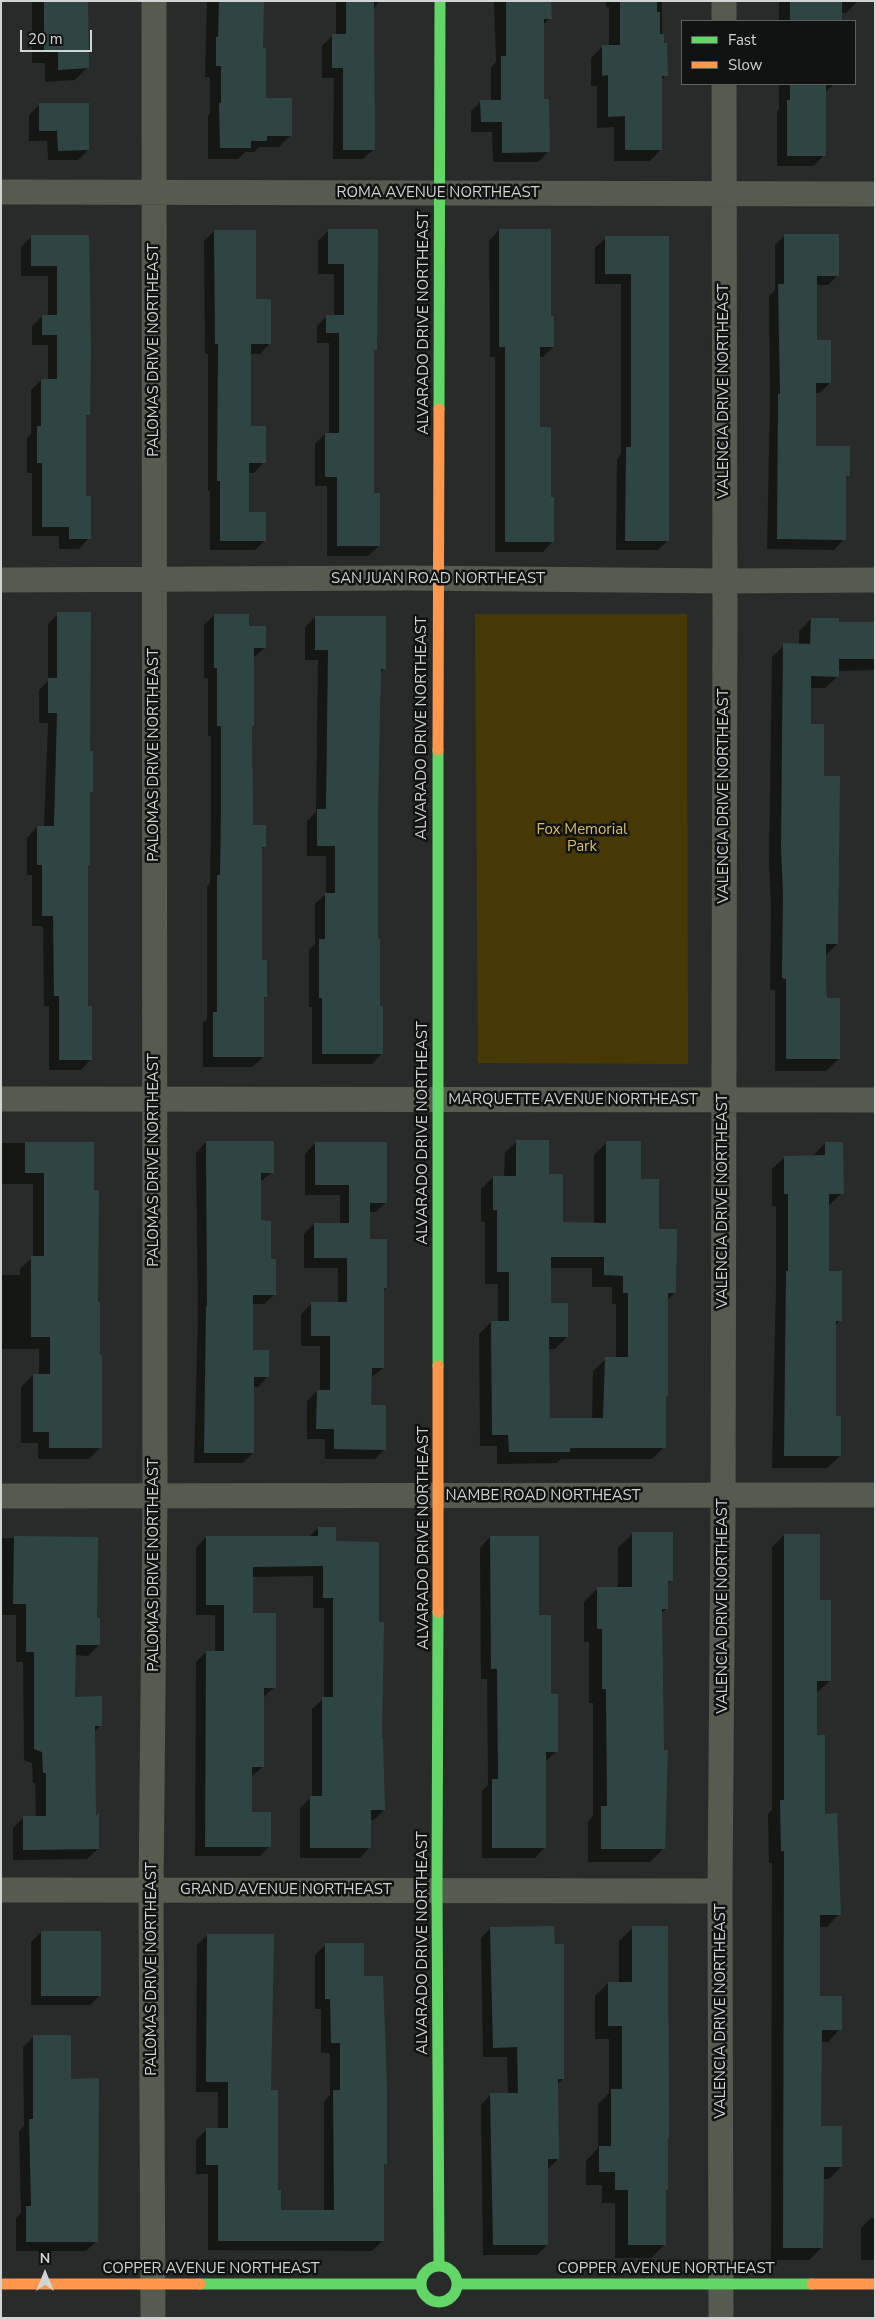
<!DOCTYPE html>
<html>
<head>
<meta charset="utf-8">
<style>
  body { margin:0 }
  #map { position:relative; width:876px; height:2319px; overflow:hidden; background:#282b29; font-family:"Nunito Sans",sans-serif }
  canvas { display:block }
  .frame { position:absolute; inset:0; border:2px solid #d0d4d2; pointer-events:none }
  .legend { position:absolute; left:681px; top:20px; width:175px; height:65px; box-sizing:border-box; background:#111312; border:1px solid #5d605f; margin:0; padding:6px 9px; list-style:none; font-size:15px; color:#d0d4d2 }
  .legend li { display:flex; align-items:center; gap:10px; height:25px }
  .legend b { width:25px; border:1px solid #5d605f }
  .north { position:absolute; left:20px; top:2249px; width:50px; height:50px; -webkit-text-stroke:4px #111312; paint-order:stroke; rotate:0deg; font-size:14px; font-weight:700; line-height:20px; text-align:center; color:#d0d4d2 }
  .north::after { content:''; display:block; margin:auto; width:18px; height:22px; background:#d0d4d2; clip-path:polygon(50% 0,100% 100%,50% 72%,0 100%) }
  .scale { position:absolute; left:20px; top:30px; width:72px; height:22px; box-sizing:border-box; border:2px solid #d0d4d2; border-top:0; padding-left:6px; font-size:15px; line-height:18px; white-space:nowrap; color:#d0d4d2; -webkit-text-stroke:4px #111312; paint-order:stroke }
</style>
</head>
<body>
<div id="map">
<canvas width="876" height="2319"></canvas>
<div class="frame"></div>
<ul class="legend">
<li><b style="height:6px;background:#63d668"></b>Fast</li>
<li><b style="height:6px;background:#ff974d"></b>Slow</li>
</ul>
<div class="north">N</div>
<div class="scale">20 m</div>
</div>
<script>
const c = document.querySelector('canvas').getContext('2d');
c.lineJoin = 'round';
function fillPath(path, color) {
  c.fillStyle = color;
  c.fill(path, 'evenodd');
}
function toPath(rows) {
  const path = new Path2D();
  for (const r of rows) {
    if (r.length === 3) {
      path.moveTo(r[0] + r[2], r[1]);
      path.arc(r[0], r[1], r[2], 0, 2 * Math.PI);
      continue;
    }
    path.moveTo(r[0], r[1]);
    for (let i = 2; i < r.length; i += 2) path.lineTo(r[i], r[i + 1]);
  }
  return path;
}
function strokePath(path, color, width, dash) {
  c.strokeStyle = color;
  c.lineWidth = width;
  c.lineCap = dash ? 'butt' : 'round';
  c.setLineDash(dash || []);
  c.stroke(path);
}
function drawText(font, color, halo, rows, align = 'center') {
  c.font = font + ' "Nunito Sans",sans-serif';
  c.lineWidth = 5;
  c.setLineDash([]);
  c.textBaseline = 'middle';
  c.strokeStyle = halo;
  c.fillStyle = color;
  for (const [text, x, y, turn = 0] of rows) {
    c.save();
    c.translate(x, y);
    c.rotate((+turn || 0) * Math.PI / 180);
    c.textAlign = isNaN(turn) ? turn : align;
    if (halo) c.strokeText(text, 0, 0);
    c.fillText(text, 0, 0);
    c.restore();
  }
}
const green = toPath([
  [475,614,687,614,688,1064,478,1063]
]);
const shadow = toPath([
  [32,1,88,1,88,67,75,80,45,82,45,63,32,63],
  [207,1,263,1,262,49,265,99,291,135,279,147,260,147,254,152,245,152,238,159,208,159,208,116,210,114,210,77,205,77],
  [336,1,379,1,373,10,374,149,363,159,333,159,334,78,322,78,322,46,332,36,336,36],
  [494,1,550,1,550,18,542,26,543,100,548,152,538,162,493,162,492,132,471,132,471,111,481,101,491,101,491,68,496,62],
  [606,1,662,1,662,45,666,75,661,81,661,149,650,161,614,161,614,127,597,128,597,86,591,86,591,58,603,46,609,46,609,7,606,7],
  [779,1,857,1,857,2,846,13,841,13,841,21,779,21],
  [779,84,834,84,824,93,824,155,814,166,777,166,777,112,779,109],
  [39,105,88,150,78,160,48,160,47,141,29,141,29,115],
  [329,230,377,230,375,349,373,352,373,494,379,546,368,556,327,556,327,486,315,486,315,444,325,434,329,434,329,343,317,343,317,326,327,316,334,316,334,274,318,274,318,241],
  [499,230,549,317,553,347,543,357,539,357,539,428,549,498,553,541,543,552,495,552,495,357,490,357,489,241],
  [214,231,255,301,270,343,260,354,249,354,249,427,264,462,254,473,248,473,248,513,265,540,255,550,210,550,210,491,208,491,208,354,205,354,204,241],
  [785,235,838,275,828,285,816,285,816,342,830,383,819,393,815,393,815,448,848,475,845,479,844,539,834,550,767,549,770,404,769,296,775,290,775,245],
  [32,236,88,236,88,414,85,417,85,498,89,538,79,549,59,549,59,536,32,536,32,473,27,473,27,438,31,434,31,390,41,380,48,380,48,345,32,345,32,326,42,316,48,316,48,276,21,276,21,247],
  [606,238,668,238,668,540,658,550,616,550,617,459,621,454,621,284,595,284,595,248],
  [58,614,88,752,91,791,88,794,87,866,87,1008,91,1059,81,1070,49,1070,49,1006,44,1006,43,926,32,926,32,875,27,875,27,838,37,827,44,827,48,723,39,723,39,690,48,681,48,624],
  [214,615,248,627,265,648,253,658,253,726,250,729,252,826,264,847,261,850,261,961,266,996,263,1000,263,1057,252,1067,203,1067,203,1023,207,1019,207,887,210,883,211,820,211,736,208,736,208,678,204,678,204,625],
  [315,617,385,668,379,673,377,809,377,940,382,1053,372,1064,312,1064,312,1007,309,1007,309,950,315,944,315,904,326,894,326,856,307,856,307,821,316,812,318,660,305,660,305,627],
  [811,619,838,623,875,623,875,670,838,671,838,676,825,688,810,688,810,726,837,944,825,956,825,988,839,1059,826,1071,775,1071,775,990,770,990,771,907,769,860,772,657,784,645,799,645,799,631],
  [517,1141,547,1176,561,1224,594,1224,594,1155,607,1142,640,1180,658,1230,675,1293,666,1301,667,1396,664,1398,664,1447,652,1459,561,1459,557,1463,497,1464,497,1446,480,1446,479,1334,491,1322,498,1322,498,1284,485,1284,485,1222,481,1222,481,1189,493,1177,504,1177,505,1153],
  [549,1268,592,1268,592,1287,612,1287,612,1304,616,1304,616,1359,606,1359,593,1371,592,1420,548,1420,548,1349,555,1349,567,1337,549,1304],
  [206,1142,272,1172,260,1182,260,1222,270,1260,275,1294,264,1304,252,1304,252,1351,268,1376,258,1387,253,1387,253,1453,243,1463,194,1463,198,1316,196,1153],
  [1,1143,93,1143,101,1447,89,1459,38,1459,38,1443,21,1443,21,1387,33,1375,39,1375,39,1349,1,1349,1,1275,20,1275,20,1269,33,1257,33,1184,1,1184],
  [315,1143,386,1202,376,1212,369,1212,369,1241,386,1288,383,1290,383,1368,371,1378,370,1406,385,1449,375,1459,325,1459,325,1439,307,1439,307,1401,317,1391,320,1391,320,1346,301,1346,301,1314,311,1304,338,1304,338,1268,304,1268,304,1234,314,1224,340,1224,340,1195,305,1195,305,1154],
  [825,1143,842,1193,828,1206,828,1272,840,1320,835,1326,835,1417,840,1456,827,1468,772,1468,776,1283,776,1206,772,1206,772,1169,785,1157,813,1156],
  [318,1528,335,1542,377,1623,384,1810,374,1820,370,1820,370,1847,360,1858,300,1858,300,1808,312,1797,312,1709,324,1698,324,1608,313,1608,313,1576,251,1577,251,1614,275,1687,263,1697,263,1767,250,1777,250,1813,270,1846,260,1856,195,1856,196,1662,206,1652,215,1652,215,1615,196,1615,196,1548,206,1537,309,1537],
  [632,1534,672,1580,666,1585,666,1609,661,1614,664,1848,650,1862,588,1862,588,1822,593,1816,593,1703,589,1703,589,1642,584,1642,584,1602,598,1588,618,1588,618,1548],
  [784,1535,819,1601,830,1681,816,1693,816,1736,824,1815,839,1914,827,1927,819,1927,819,1997,840,2029,828,2042,821,2042,820,2128,841,2167,829,2179,823,2179,822,2247,809,2260,771,2260,772,1863,769,1863,768,1814,772,1809,772,1547],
  [490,1537,538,1616,549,1695,557,1751,545,1762,545,1847,535,1858,482,1858,482,1791,488,1785,487,1679,481,1679,480,1548],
  [1,1538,97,1538,96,1619,99,1645,88,1656,74,1655,74,1698,101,1725,94,1732,94,1817,98,1849,87,1859,13,1860,13,1828,24,1817,36,1817,35,1783,33,1783,32,1763,24,1760,23,1662,16,1662,16,1615,1,1615],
  [491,1928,563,2079,557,2085,558,2159,548,2169,547,2245,537,2255,483,2255,481,2105,491,2094,508,2094,507,2057,483,2057,481,1938],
  [633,1928,666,2190,664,2192,664,2245,651,2258,615,2258,615,2203,602,2203,602,2185,586,2185,586,2161,598,2148,598,2104,609,2093,609,2039,595,2039,595,1996,608,1983,619,1983,619,1941],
  [41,1932,100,1995,90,2005,31,2005,31,1942],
  [207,1935,270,2092,280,2211,324,2211,324,2102,330,2095,330,2053,321,2053,321,2009,315,2009,315,1955,325,1945,363,1977,386,2163,382,2167,382,2241,372,2251,208,2250,208,2174,196,2174,196,2140,206,2130,218,2130,218,2092,196,2092,197,1945],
  [33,2037,70,2080,97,2241,86,2251,16,2251,16,2218,21,2213,19,2131,24,2126,23,2047],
  [871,2218,875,2218,875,2260,861,2260,861,2228]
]);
const building = toPath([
  [44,1,88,1,89,68,58,70,58,51,44,51],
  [219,1,264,1,263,48,266,48,266,98,292,98,292,136,267,136,267,141,251,141,251,148,220,148,219,103,221,103,221,66,216,66,216,37,218,37],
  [346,1,374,1,375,150,343,150,343,68,332,68,332,34,346,34],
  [506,1,551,1,552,19,544,19,544,99,549,99,550,152,502,153,502,122,481,122,480,100,501,100,501,56,506,56],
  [620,1,657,1,657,12,660,12,660,34,664,34,664,43,667,43,668,76,662,76,662,150,625,150,625,116,608,117,608,75,602,76,602,45,620,45],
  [790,1,842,1,842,21,790,21],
  [790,84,826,84,826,156,787,156,787,100,790,100],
  [39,103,89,103,89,150,58,151,57,131,39,131],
  [328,229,378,229,377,350,374,350,374,493,380,493,380,546,337,546,337,477,325,477,325,433,339,433,339,333,326,333,326,315,344,315,344,264,328,264],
  [499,229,551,229,551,316,554,316,554,347,540,347,540,427,551,427,551,497,554,497,554,542,505,542,505,347,499,347],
  [214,230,256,230,256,299,271,299,271,344,251,344,251,426,266,426,266,463,249,463,249,512,266,512,266,541,220,541,220,481,217,481,218,344,215,344],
  [784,234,839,234,839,276,817,276,817,340,831,340,831,383,816,383,816,446,850,446,850,476,846,476,846,540,777,539,778,394,780,394,778,284,784,284],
  [31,235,89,235,91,349,90,415,86,415,86,496,91,496,91,539,69,539,69,527,42,527,42,463,37,463,37,426,41,426,41,379,57,379,57,335,42,335,42,315,57,315,57,266,31,266],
  [605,236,669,236,669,541,625,541,626,447,631,447,631,274,605,274],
  [57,612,91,612,90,751,93,751,93,792,90,792,90,865,88,865,88,1006,92,1006,92,1060,59,1060,59,996,54,996,53,916,42,916,42,865,37,865,37,826,54,826,57,713,48,713,48,678,57,678],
  [214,614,249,614,249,626,266,626,266,648,254,648,254,726,252,726,253,825,266,825,266,847,262,847,262,960,267,960,267,997,264,997,264,1057,213,1057,213,1012,217,1012,217,875,220,875,221,809,221,726,217,726,217,668,214,668],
  [315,616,386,616,386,669,381,669,378,809,378,939,380,939,380,1006,383,1006,383,1054,322,1054,322,998,319,998,319,939,325,939,325,893,335,893,335,846,317,846,317,809,326,809,328,650,315,650],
  [811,618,839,618,839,622,875,622,875,659,839,659,839,677,811,676,811,724,824,724,824,776,840,776,838,944,826,944,826,988,827,998,840,998,840,1059,786,1059,786,979,782,978,783,894,781,847,783,643,810,644],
  [516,1140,549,1140,549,1174,563,1174,563,1222,606,1223,606,1141,641,1141,641,1179,659,1179,659,1229,677,1229,676,1293,668,1293,668,1396,666,1396,666,1448,570,1448,570,1452,509,1452,508,1435,492,1435,491,1321,509,1321,509,1272,497,1272,497,1210,493,1210,493,1176,516,1176],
  [551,1257,604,1257,604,1275,623,1276,623,1293,628,1293,628,1357,605,1357,603,1418,550,1418,549,1337,568,1337,568,1303,551,1303],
  [206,1141,274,1141,274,1173,261,1173,261,1220,271,1221,271,1259,276,1259,276,1295,253,1295,253,1350,269,1350,269,1377,254,1377,254,1453,204,1453,206,1306,207,1306],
  [25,1142,94,1142,94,1190,99,1190,98,1302,100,1302,100,1355,102,1355,102,1448,49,1448,49,1432,33,1432,33,1374,50,1374,50,1337,31,1337,31,1256,44,1256,44,1173,25,1173],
  [315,1142,387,1142,387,1203,370,1203,370,1239,387,1239,387,1288,384,1288,384,1368,372,1368,371,1405,386,1405,386,1450,334,1449,334,1429,316,1429,317,1390,330,1390,330,1336,311,1336,311,1302,347,1302,347,1258,314,1258,314,1223,349,1223,349,1185,315,1185],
  [825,1142,843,1142,844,1194,829,1194,829,1271,842,1271,842,1321,836,1321,836,1416,841,1416,841,1456,784,1456,786,1271,788,1271,788,1194,784,1194,784,1156,825,1155],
  [318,1527,336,1527,336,1541,379,1542,379,1622,384,1622,382,1738,383,1738,385,1810,371,1810,371,1848,310,1848,310,1796,322,1796,322,1697,333,1697,333,1598,323,1598,323,1566,253,1567,253,1613,276,1613,276,1688,264,1688,264,1767,252,1767,252,1812,271,1812,271,1847,205,1847,206,1651,224,1651,224,1605,206,1605,206,1536,318,1536],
  [632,1532,673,1532,673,1581,668,1581,668,1609,662,1609,664,1750,668,1750,665,1849,601,1849,601,1806,607,1806,606,1689,602,1689,602,1629,597,1629,597,1587,632,1587],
  [784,1534,820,1534,820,1600,831,1600,831,1681,817,1681,817,1735,825,1735,825,1814,837,1813,841,1915,820,1915,820,1996,842,1996,842,2030,822,2030,821,2126,842,2126,842,2167,824,2167,823,2248,783,2248,784,1851,781,1851,780,1800,784,1800],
  [14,1536,98,1537,97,1618,100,1618,100,1645,76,1645,75,1697,102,1696,102,1726,95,1726,96,1815,99,1813,99,1849,23,1850,23,1816,46,1816,46,1773,43,1773,42,1752,34,1749,34,1652,26,1652,26,1604,13,1604],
  [490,1536,539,1536,539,1615,551,1615,551,1694,558,1694,558,1752,546,1752,546,1848,492,1848,492,1779,498,1779,497,1669,491,1669],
  [554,1926,555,1944,564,1944,564,2079,558,2079,559,2159,548,2159,548,2245,493,2245,490,2093,518,2093,517,2047,493,2048,490,1927],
  [632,1926,668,1926,669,2138,668,2138,668,2190,666,2190,666,2245,628,2245,628,2190,615,2190,615,2172,599,2172,599,2146,611,2146,611,2089,622,2089,622,2026,608,2026,608,1982,632,1982],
  [41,1931,101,1931,101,1996,41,1996],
  [207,1934,274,1934,271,2090,278,2090,278,2190,281,2190,281,2210,334,2210,333,2090,340,2090,340,2043,331,2043,330,1999,325,1999,325,1943,364,1943,364,1976,383,1976,387,2090,387,2164,384,2164,384,2241,218,2241,218,2165,206,2165,206,2128,228,2128,228,2082,206,2082],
  [33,2035,71,2035,71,2079,99,2078,98,2242,26,2242,26,2206,31,2206,29,2119,33,2119]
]);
const street = toPath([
  [724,21,724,1],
  [1,192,875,194],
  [1,580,406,578,725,581,875,580],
  [1,1099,875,1100],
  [1,1496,875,1495],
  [1,1890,720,1891],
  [153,2318,151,1891,155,1497,154,1],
  [721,2318,720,1891,723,1519,725,611,724,84]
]);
const fast = toPath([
  [439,409,440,1],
  [438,750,438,1366],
  [438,1612,437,1890,439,2265],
  [439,2284,18],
  [200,2284,421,2284],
  [458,2284,812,2284]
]);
const slow = toPath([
  [438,750,439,409],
  [438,1366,438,1612],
  [1,2284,200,2284],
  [812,2284,875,2284]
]);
const streetNames = [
  ["ROMA AVENUE NORTHEAST",438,193],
  ["ALVARADO DRIVE NORTHEAST",424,323,-90],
  ["PALOMAS DRIVE NORTHEAST",154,350,-90],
  ["VALENCIA DRIVE NORTHEAST",724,391,-90],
  ["SAN JUAN ROAD NORTHEAST",438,579],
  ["ALVARADO DRIVE NORTHEAST",422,728,-90],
  ["PALOMAS DRIVE NORTHEAST",154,755,-90],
  ["VALENCIA DRIVE NORTHEAST",724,796,-90],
  ["MARQUETTE AVENUE NORTHEAST",573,1100],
  ["ALVARADO DRIVE NORTHEAST",423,1133,-90],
  ["PALOMAS DRIVE NORTHEAST",154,1160,-90],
  ["VALENCIA DRIVE NORTHEAST",723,1201,-90],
  ["NAMBE ROAD NORTHEAST",543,1496],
  ["ALVARADO DRIVE NORTHEAST",424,1538,-90],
  ["PALOMAS DRIVE NORTHEAST",154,1565,-90],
  ["VALENCIA DRIVE NORTHEAST",723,1606,-90],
  ["GRAND AVENUE NORTHEAST",286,1890],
  ["ALVARADO DRIVE NORTHEAST",423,1943,-90],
  ["PALOMAS DRIVE NORTHEAST",152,1969,-90],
  ["VALENCIA DRIVE NORTHEAST",721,2011,-90],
  ["COPPER AVENUE NORTHEAST",211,2269],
  ["COPPER AVENUE NORTHEAST",666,2269]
];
const parkNames = [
  ["Fox Memorial",582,830],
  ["Park",582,847]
];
fillPath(green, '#463906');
fillPath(shadow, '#0007');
fillPath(building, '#2f4544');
strokePath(street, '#555b4e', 25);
strokePath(fast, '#63d668', 11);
strokePath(slow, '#ff974d', 11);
drawText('15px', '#d0d4d2', '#111312', streetNames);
drawText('15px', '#d9bd66', '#111312', parkNames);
</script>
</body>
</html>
